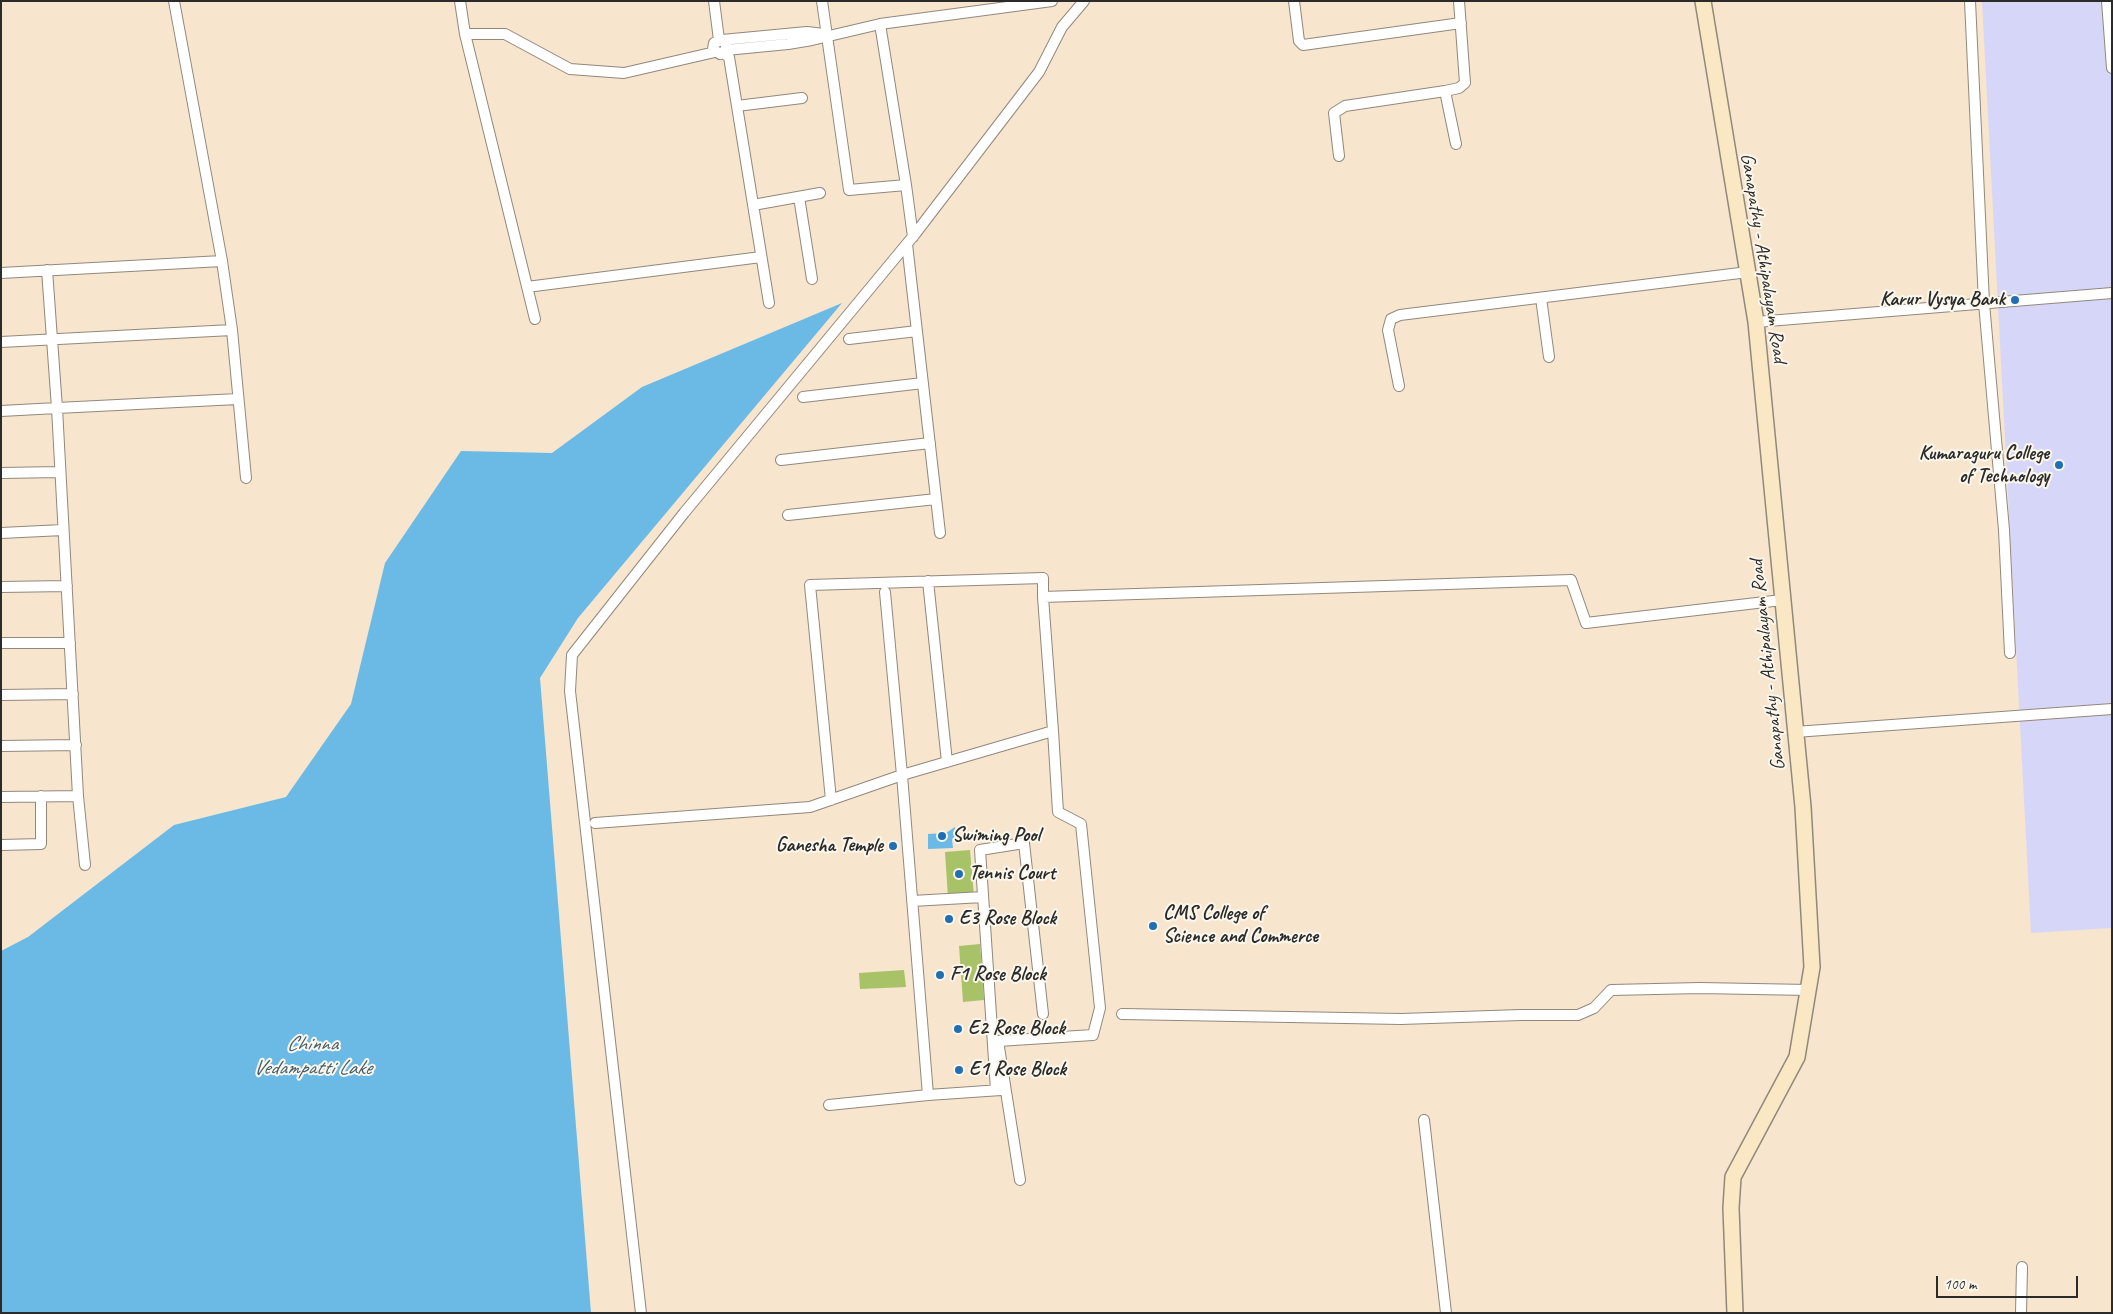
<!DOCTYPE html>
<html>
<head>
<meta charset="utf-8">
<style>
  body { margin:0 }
  #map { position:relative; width:2113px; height:1314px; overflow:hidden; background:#f7e5ce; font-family:Caveat,sans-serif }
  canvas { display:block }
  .frame { position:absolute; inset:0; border:2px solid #2b2b2b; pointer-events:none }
  .scale { position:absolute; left:1936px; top:1276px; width:142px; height:22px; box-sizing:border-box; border:2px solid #2b2b2b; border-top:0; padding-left:6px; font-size:15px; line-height:18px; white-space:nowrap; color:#2b2b2b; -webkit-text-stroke:4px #fbf7ec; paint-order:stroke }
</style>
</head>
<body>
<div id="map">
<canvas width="2113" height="1314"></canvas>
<div class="frame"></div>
<div class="scale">100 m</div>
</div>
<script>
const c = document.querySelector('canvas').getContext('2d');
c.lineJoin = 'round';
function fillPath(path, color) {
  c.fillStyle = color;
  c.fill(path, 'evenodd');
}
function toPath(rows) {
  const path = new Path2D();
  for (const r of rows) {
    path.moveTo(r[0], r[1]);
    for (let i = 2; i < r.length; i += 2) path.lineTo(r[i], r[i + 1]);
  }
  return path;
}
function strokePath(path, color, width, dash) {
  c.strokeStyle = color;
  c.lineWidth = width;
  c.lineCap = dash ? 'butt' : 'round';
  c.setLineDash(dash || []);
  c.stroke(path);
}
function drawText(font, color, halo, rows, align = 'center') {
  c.font = font + ' Caveat,sans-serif';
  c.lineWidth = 4;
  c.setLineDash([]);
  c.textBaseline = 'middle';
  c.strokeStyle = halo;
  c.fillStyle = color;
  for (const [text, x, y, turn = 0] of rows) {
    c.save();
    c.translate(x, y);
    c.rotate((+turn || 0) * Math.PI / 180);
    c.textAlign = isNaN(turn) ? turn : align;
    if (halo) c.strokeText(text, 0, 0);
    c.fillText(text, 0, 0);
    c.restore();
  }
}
const built = toPath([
  [1982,1,2112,1,2112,928,2031,933]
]);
const green = toPath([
  [970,850,974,896,948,897,945,852],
  [980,944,984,1000,963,1002,959,946],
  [904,970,906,987,860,989,859,973]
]);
const water = toPath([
  [842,303,578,618,540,678,591,1313,1,1313,1,951,28,937,174,825,286,797,351,704,385,563,461,451,552,453,642,387],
  [955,827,956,841,952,839,953,848,928,849,928,834,946,833]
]);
const minor = toPath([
  [174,1,222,261,232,330,246,478],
  [460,1,465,34,535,319],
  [714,1,719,40],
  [822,1,849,190,906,185,880,24,1052,1],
  [1294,1,1299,41,1303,45,1461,23],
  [1970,1,1984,303,2004,530,2010,653],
  [2107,1,2112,68],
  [465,34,505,34,570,69,624,73,715,52],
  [722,40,807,32,824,34],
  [726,50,726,44,722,40,714,43,713,49,720,54,726,50,788,44,812,40,880,24],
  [723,53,729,57,769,303],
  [1445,91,1456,144],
  [737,106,802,98],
  [1339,156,1334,113,1345,106,1445,91,1459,88,1465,83,1459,1],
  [906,185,913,237],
  [799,197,812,279],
  [753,205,820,193],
  [907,244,940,533],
  [1,273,222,261],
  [527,287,761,257],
  [1541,298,1549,357],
  [1756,322,2112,293],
  [849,339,917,331],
  [1,342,232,330],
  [1399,386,1388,330,1391,319,1400,315,1748,272],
  [803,397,923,383],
  [1,411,57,408,47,270],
  [781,460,930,443],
  [1,473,60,472],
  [788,515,936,499],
  [1,533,63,530],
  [928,581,947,762],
  [1,587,67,586],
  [1,643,70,643],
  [1,695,73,694],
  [1795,732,2112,709],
  [1,746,76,745],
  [1,797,78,796],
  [831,800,810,585,1043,578,1043,597],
  [595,823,810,807,902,775,885,592],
  [1,845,41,844,41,796],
  [85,865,78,796,57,408,238,399],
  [912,901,983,897],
  [1122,1014,1401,1019,1521,1015,1578,1015,1594,1008,1611,990,1700,988,1809,990],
  [996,1090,980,850,1024,843,1043,1014],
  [928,1095,1001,1090],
  [829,1105,928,1095,902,775,1053,731,1043,597,1571,580,1586,623,1782,600],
  [1424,1120,1446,1313],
  [1020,1180,998,1041,1093,1035,1100,1008,1081,824,1058,812,1053,731],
  [641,1313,570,691,572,655,684,513,915,234,1039,72,1062,27,1084,1],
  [2021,1313,2022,1267]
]);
const secondary = toPath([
  [1703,1,1756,322,1803,807,1812,967,1797,1057,1733,1177,1731,1208,1735,1313]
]);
const markers = [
  [2015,300,5,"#1f6fb2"],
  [2059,465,5,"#1f6fb2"],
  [942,836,5,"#1f6fb2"],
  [893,846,5,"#1f6fb2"],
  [959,874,5,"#1f6fb2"],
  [949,919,5,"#1f6fb2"],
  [1153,926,5,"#1f6fb2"],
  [940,975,5,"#1f6fb2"],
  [958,1029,5,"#1f6fb2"],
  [959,1070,5,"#1f6fb2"]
];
const streetNames = [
  ["Ganapathy - Athipalayam Road",1763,258,81],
  ["Ganapathy - Athipalayam Road",1768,665,-96]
];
const poiNames = [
  ["Karur Vysya Bank",2005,300,"right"],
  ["Kumaraguru College",2049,454,"right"],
  ["of Technology",2049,477,"right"],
  ["Swiming Pool",952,836],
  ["Ganesha Temple",883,846,"right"],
  ["Tennis Court",969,874],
  ["CMS College of",1163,914],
  ["Science and Commerce",1163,937],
  ["E3 Rose Block",959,919],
  ["F1 Rose Block",950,975],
  ["E2 Rose Block",968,1029],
  ["E1 Rose Block",969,1070]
];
const waterNames = [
  ["Chinna",312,1044],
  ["Vedampatti Lake",312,1068]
];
fillPath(built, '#d6d7f8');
fillPath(green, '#a8c268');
fillPath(water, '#6abae5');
strokePath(minor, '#91887c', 12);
strokePath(secondary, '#91887c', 18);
strokePath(minor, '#fff', 10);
strokePath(secondary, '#fae7c3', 15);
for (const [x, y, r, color] of markers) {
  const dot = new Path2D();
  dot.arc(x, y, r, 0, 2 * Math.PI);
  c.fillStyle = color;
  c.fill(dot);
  strokePath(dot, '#fbf7ec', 2);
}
drawText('20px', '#2b2b2b', '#fbf7ec', streetNames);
drawText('bold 20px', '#2b2b2b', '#fbf7ec', poiNames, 'left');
drawText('italic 21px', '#415d6c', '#fbf7ec', waterNames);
</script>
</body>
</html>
